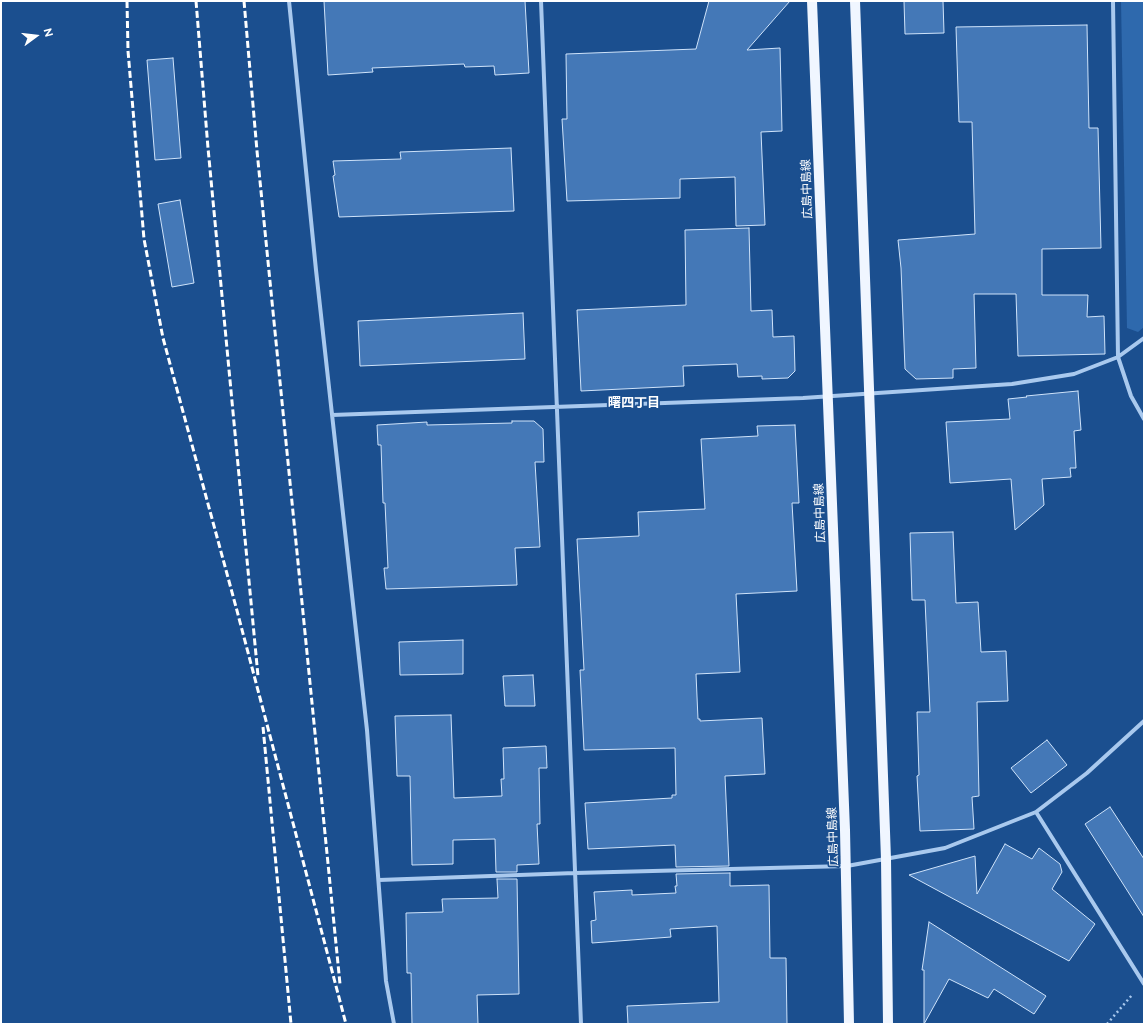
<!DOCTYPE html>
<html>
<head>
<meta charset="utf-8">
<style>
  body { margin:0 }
  #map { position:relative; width:1145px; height:1025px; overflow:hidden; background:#1b4f8f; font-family:Raleway,sans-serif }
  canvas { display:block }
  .frame { position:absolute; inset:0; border:2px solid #fff; pointer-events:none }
  .north { position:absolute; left:16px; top:16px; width:40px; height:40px; -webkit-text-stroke:3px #1b4f8f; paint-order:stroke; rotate:75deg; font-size:11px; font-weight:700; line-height:16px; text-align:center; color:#fff }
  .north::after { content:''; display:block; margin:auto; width:14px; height:18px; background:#fff; clip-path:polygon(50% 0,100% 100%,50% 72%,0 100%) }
</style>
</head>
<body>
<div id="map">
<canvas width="1145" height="1025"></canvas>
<div class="frame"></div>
<div class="north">N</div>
</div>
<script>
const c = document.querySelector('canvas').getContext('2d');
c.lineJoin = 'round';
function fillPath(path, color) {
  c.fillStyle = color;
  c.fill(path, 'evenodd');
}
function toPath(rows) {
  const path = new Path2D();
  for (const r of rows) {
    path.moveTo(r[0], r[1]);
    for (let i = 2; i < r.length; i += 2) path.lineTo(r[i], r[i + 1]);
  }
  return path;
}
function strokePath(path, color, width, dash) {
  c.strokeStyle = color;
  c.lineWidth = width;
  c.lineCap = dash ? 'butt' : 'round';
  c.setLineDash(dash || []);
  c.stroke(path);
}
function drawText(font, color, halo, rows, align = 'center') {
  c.font = font + ' Raleway,"Noto Sans JP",sans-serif';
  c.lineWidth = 3.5;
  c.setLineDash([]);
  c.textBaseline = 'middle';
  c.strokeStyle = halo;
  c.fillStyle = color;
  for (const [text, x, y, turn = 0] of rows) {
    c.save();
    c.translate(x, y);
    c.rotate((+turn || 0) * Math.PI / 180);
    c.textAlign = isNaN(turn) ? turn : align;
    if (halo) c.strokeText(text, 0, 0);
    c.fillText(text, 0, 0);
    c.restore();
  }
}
const green = toPath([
  [1121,1,1144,1,1144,327,1138,332,1127,328]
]);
const building = toPath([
  [324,1,525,1,529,73,495,75,494,66,465,67,464,64,372,68,373,72,328,75,324,1],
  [709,1,790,1,747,50,780,48,782,131,761,132,765,225,736,226,735,177,680,179,680,198,567,201,562,119,567,119,566,54,696,49,709,1],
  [904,1,943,1,944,33,905,34,904,1],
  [1087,25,1089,128,1098,128,1101,248,1042,249,1042,295,1088,295,1087,317,1104,316,1105,354,1018,356,1016,294,974,294,976,368,953,369,953,378,916,379,905,369,901,268,898,240,975,234,972,122,959,122,956,27,1087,25],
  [173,58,181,158,155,160,147,60,173,58],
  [511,148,514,211,339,217,333,176,335,175,333,161,401,159,400,152,511,148],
  [180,200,194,283,172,287,158,204,180,200],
  [749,228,751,311,772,310,773,337,794,336,795,371,788,378,762,379,762,376,738,377,737,364,683,366,684,386,581,391,577,310,686,305,685,230,749,228],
  [523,313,525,359,360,366,358,321,523,313],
  [1078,391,1081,430,1074,431,1076,468,1070,468,1071,477,1042,479,1044,505,1015,530,1011,479,950,483,946,422,1010,419,1008,399,1027,397,1026,396,1078,391],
  [512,421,534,421,543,429,544,462,535,462,540,547,515,548,517,585,386,589,384,568,388,568,385,503,383,503,381,445,378,445,377,425,427,422,427,425,512,423,512,421],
  [795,425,799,503,792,503,797,591,736,594,740,672,696,674,698,719,700,719,700,721,762,718,765,774,725,776,729,866,676,867,675,845,588,849,585,803,672,798,672,795,676,795,675,748,584,750,580,670,584,670,577,539,639,536,638,512,705,509,701,439,758,436,757,426,795,425],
  [953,532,956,603,978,602,981,652,1006,651,1008,701,977,702,979,796,972,797,974,829,920,831,917,776,919,775,917,712,930,712,925,600,912,600,910,533,953,532],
  [463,640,463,674,400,675,399,642,463,640],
  [533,675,535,706,505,706,503,676,533,675],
  [451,715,454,798,502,796,501,779,504,779,503,748,546,746,547,768,539,768,540,824,537,824,539,864,517,865,517,872,496,872,495,839,453,840,453,864,412,865,410,776,397,776,395,716,451,715],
  [1047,740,1067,765,1031,793,1011,768,1047,740],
  [1110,807,1144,859,1144,917,1085,824,1110,807],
  [1005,844,1032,859,1039,848,1060,864,1062,872,1052,889,1095,924,1069,961,909,875,975,856,977,894,1005,844],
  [730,873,730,886,769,885,770,958,786,958,787,1024,628,1024,627,1006,719,1002,717,926,670,929,671,937,592,943,591,921,596,920,594,892,632,890,632,895,676,893,675,886,677,886,676,874,730,873],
  [497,879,517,879,519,994,477,995,478,1024,412,1024,411,973,407,973,406,913,443,912,442,899,498,898,497,879],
  [929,922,1046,996,1034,1014,994,989,988,998,949,979,924,1024,924,970,922,970,929,922]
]);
const path = toPath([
  [1107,1024,1132,995]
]);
const minor = toPath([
  [289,1,316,270,367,730,386,981,394,1024],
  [541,1,581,1024],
  [1113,1,1118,357,1131,396,1144,419],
  [332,415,803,398,1012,384,1074,374,1118,357,1144,338],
  [1036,812,1144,984],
  [379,880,575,873,847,866,945,848,1036,812,1087,773,1144,721]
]);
const primary = toPath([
  [812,1,845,830,849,1024],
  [855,1,886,859,888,1024]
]);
const rail = toPath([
  [127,1,128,51,144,239,163,338,236,607,346,1024],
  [196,1,208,148,258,676],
  [244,1,257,151,340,984],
  [263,727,291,1024]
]);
const streetNames = [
  ["広島中島線",807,189,-92],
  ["広島中島線",820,513,-92],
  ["広島中島線",833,837,-92]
];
const neighbourhoodNames = [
  ["曙四丁目",634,403]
];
fillPath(green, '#2e69ad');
fillPath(building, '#4478b7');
strokePath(building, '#cfe3fa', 1);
strokePath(path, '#a9c9ee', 2.5, [2, 3]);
strokePath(minor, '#a9c9ee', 4);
strokePath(primary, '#f0f6ff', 10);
strokePath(rail, '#fff', 3, [7, 3]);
drawText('12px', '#fff', '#1b4f8f', streetNames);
drawText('bold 13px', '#fff', '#1b4f8f', neighbourhoodNames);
</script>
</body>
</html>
